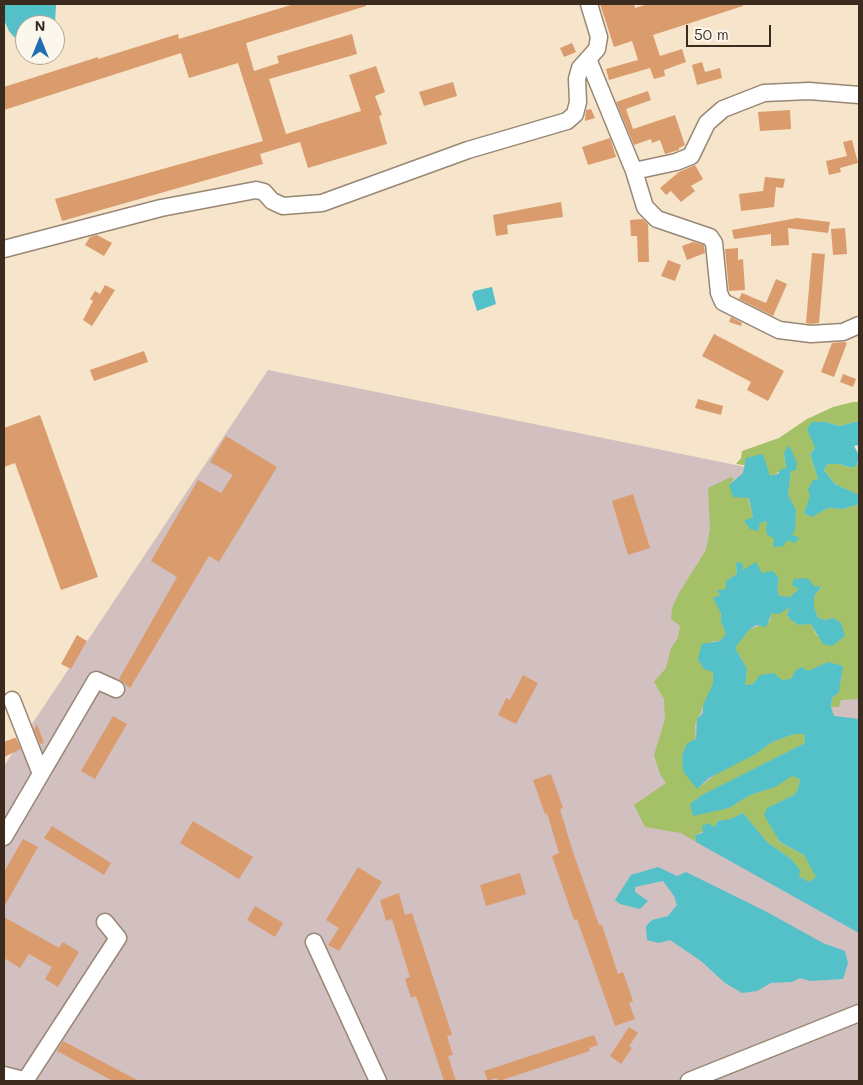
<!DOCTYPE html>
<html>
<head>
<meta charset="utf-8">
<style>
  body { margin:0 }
  #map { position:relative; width:863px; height:1085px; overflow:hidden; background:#f6e4cb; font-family:Mali,sans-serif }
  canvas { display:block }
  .frame { position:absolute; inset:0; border:5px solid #3b2a1e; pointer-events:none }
  .north { position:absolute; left:15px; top:15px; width:50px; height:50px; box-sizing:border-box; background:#fbf7ec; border:1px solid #aea59a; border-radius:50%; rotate:0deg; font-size:14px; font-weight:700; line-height:20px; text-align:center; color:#3b2a1e }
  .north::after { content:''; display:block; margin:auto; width:18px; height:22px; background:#1f6fb2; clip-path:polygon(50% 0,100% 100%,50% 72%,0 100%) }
  .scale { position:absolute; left:686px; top:25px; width:85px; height:22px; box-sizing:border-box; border:2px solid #3b2a1e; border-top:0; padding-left:6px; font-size:15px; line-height:18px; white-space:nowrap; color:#3b2a1e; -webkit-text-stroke:4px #fbf7ec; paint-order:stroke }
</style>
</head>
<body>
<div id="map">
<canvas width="863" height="1085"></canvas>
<div class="frame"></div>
<div class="north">N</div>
<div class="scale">50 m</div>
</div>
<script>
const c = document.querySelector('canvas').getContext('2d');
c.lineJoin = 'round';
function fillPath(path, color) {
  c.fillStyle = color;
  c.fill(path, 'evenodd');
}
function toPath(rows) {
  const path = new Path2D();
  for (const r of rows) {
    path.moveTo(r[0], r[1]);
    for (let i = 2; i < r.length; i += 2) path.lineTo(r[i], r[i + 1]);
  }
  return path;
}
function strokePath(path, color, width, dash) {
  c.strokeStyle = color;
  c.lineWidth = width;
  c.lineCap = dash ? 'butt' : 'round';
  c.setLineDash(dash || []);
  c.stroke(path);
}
const industrial = toPath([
  [268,370,859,490,859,1081,4,1081,4,766]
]);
const green = toPath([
  [853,402,859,402,859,421,839,426,826,422,812,437,815,448,810,454,818,479,804,513,812,517,828,508,843,509,859,504,859,699,841,700,839,707,831,707,832,698,839,692,839,685,842,677,828,662,807,672,795,671,791,679,745,685,747,669,735,648,749,630,770,621,772,612,790,606,787,615,791,620,799,625,811,624,816,635,832,646,837,640,841,623,834,618,825,620,818,618,814,607,814,596,822,587,799,589,790,597,784,598,779,596,777,587,779,579,743,570,736,563,737,574,729,579,726,589,717,590,720,595,721,621,726,634,720,641,712,641,713,684,695,725,697,789,723,769,754,755,772,742,794,734,804,734,805,743,702,795,690,804,693,815,729,808,750,795,775,787,792,775,800,779,798,789,794,795,767,808,779,842,804,855,810,863,816,877,809,882,799,876,791,859,767,842,743,813,731,819,718,821,714,827,695,835,696,842,681,833,645,827,634,805,666,783,660,774,654,755,665,719,664,699,654,682,666,668,671,648,678,638,680,626,671,619,672,608,679,593,706,550,710,529,708,488,731,477,734,479,729,485,742,496,748,498,753,517,760,523,767,521,787,540,796,519,796,510,788,496,791,471,784,453,786,468,770,477,766,468,736,464,741,458,742,451,779,438,807,419,833,407],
  [859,460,859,495,835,484,824,470,828,464,839,464,852,468,857,465]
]);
const water = toPath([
  [4,4,56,4,55,25,25,25,25,44,22,38,14,37,9,31,4,20],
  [492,287,496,304,477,311,472,295,474,291],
  [859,421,859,445,854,446,859,455,857,465,852,468,839,464,828,464,824,470,835,484,859,495,859,504,843,509,828,508,812,517,804,513,810,496,808,490,812,481,818,479,810,454,815,448,807,429,812,422,826,422,839,426],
  [789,445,797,463,796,470,791,471,788,495,796,510,795,530,792,535,800,538,794,543,787,540,784,546,773,547,774,538,767,535,766,529,767,521,760,523,758,531,750,529,744,521,753,517,749,498,733,497,729,485,743,473,746,458,763,454,770,476,778,474,781,469,786,468,784,453],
  [742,562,743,570,756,562,762,573,773,571,779,579,777,587,779,596,790,597,799,589,792,585,794,579,807,578,815,587,822,586,814,596,814,607,818,618,825,620,834,618,841,623,845,636,832,646,823,644,811,624,799,625,791,620,787,615,790,607,779,614,772,613,766,627,756,625,749,630,735,648,747,669,745,685,753,684,760,675,774,673,782,680,791,679,795,671,802,667,808,671,828,662,843,666,839,692,832,698,831,707,834,716,859,719,859,933,696,842,695,835,703,833,702,826,708,823,714,827,718,821,731,819,743,813,767,842,791,859,800,870,799,876,809,882,816,877,804,855,780,842,764,815,767,808,794,795,798,789,800,779,792,776,775,787,750,795,729,808,693,816,690,804,702,795,805,743,804,734,794,734,772,742,754,755,709,778,697,789,683,771,682,756,687,743,696,739,697,719,703,713,703,705,713,684,713,672,704,669,698,660,700,650,702,644,720,641,726,634,721,621,721,613,713,598,720,595,717,590,726,589,726,581,737,574,736,563],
  [658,867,677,876,686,872,765,911,823,943,845,951,848,963,843,979,810,981,800,978,792,982,771,983,757,991,742,993,725,983,701,961,670,940,658,943,647,940,646,926,652,920,668,916,677,905,674,896,663,881,635,887,635,892,648,901,640,909,620,904,615,900,631,875]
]);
const building = toPath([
  [294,4,366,4,366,6,246,43,254,71,279,63,277,56,352,34,357,54,269,79,286,134,361,111,349,75,376,66,385,92,375,96,382,115,379,116,387,144,308,168,300,142,260,154,263,164,62,221,55,199,263,141,238,63,189,78,181,53,4,110,4,87,98,57,98,59,178,34,179,39],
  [600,4,634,4,635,8,648,4,743,4,743,6,653,35,660,56,682,49,686,62,664,70,665,76,654,79,650,68,609,80,606,69,638,60,632,41,614,47],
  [572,43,576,52,564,57,560,48],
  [702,62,705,72,720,68,722,78,697,85,692,65],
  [453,82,457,96,424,106,419,92],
  [648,91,651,100,626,109,633,129,675,115,685,145,679,148,679,150,665,154,660,140,652,143,651,139,634,145,616,102],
  [591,109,595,118,585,121,586,110],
  [790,110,791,129,760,131,758,112],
  [610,138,616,157,588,165,582,147],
  [852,140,858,163,840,168,841,172,829,175,826,161,847,156,843,142],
  [695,165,703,179,691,186,695,191,681,202,671,191,666,195,660,188,679,172],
  [765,177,785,179,783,188,776,187,774,207,741,211,739,194,763,191],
  [561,202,563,217,507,225,508,234,496,236,493,215],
  [797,218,830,222,828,233,788,228,789,245,771,246,771,234,734,239,732,230],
  [643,219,648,224,649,262,638,262,637,236,631,236,630,220],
  [845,228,847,254,833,255,831,229],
  [97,235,112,243,104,256,85,245,90,237],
  [693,242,704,245,705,253,687,260,682,246],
  [738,248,738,260,743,259,745,290,729,291,725,249],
  [812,253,825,254,819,323,811,324,806,323],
  [668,260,681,265,675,281,661,276],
  [776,279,787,284,773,316,739,299,742,293,766,303],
  [105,285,115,290,92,326,83,320,93,301,90,299,95,291,100,294],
  [731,317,742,323,741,326,729,322],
  [714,334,784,371,768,401,747,390,751,382,702,356],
  [844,342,847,343,834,377,821,372,832,343],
  [144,351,148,362,94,381,90,370],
  [843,374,856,379,853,387,840,382],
  [698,399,723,406,721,415,695,408],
  [40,415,98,577,61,590,15,463,4,467,4,428],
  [226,436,277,467,219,562,209,556,130,688,119,679,177,577,151,561,198,480,221,493,233,475,210,462],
  [633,494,650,548,628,555,612,501],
  [77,635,87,641,71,669,61,664],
  [523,675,538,683,516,724,498,715,506,698,510,700],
  [113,716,127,724,95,779,81,771],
  [37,724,44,743,40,744,34,730],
  [14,738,16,738,21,749,4,757,4,742],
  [551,774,563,808,560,809,572,849,599,925,602,925,618,974,623,972,633,1001,629,1003,635,1019,615,1026,577,919,574,920,552,856,559,853,547,813,545,814,533,780],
  [193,821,253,857,239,879,180,843],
  [52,826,111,863,104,875,44,838],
  [23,839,38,847,4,907,4,872],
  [358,867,382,882,339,951,328,945,339,928,326,920],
  [520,873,526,894,486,906,480,885],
  [399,893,405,915,412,913,452,1035,447,1036,453,1055,448,1056,456,1081,444,1081,416,996,411,998,405,979,410,977,392,919,386,921,380,900],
  [255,906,283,923,275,937,247,920],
  [4,917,59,948,63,942,79,952,58,987,45,979,52,967,29,954,20,968,4,958],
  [629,1027,638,1033,629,1046,632,1048,621,1064,610,1056],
  [594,1035,598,1045,589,1048,590,1051,499,1081,496,1078,488,1081,484,1071],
  [63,1041,139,1081,113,1081,57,1051]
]);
const minor = toPath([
  [588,59,634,171,645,207,657,219,710,237,714,243,719,293,723,302,779,330,811,334,843,332,859,325],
  [634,171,676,162,691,156,707,123,723,109,764,93,809,91,859,95],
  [4,249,161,208,256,190,264,192,272,201,283,206,322,203,468,150,567,121,575,114,578,102,577,79,580,68,597,49,599,37,589,4],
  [12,700,41,774],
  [4,837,96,680,116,689],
  [314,942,378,1081],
  [4,1075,27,1081],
  [25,1081,118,938,105,922],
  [689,1081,859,1013]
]);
fillPath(industrial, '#d2bfc0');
fillPath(green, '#a5c168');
fillPath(water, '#53c1c7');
fillPath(building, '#da9c6d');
strokePath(minor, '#988774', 19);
strokePath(minor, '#fff', 16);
</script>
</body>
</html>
